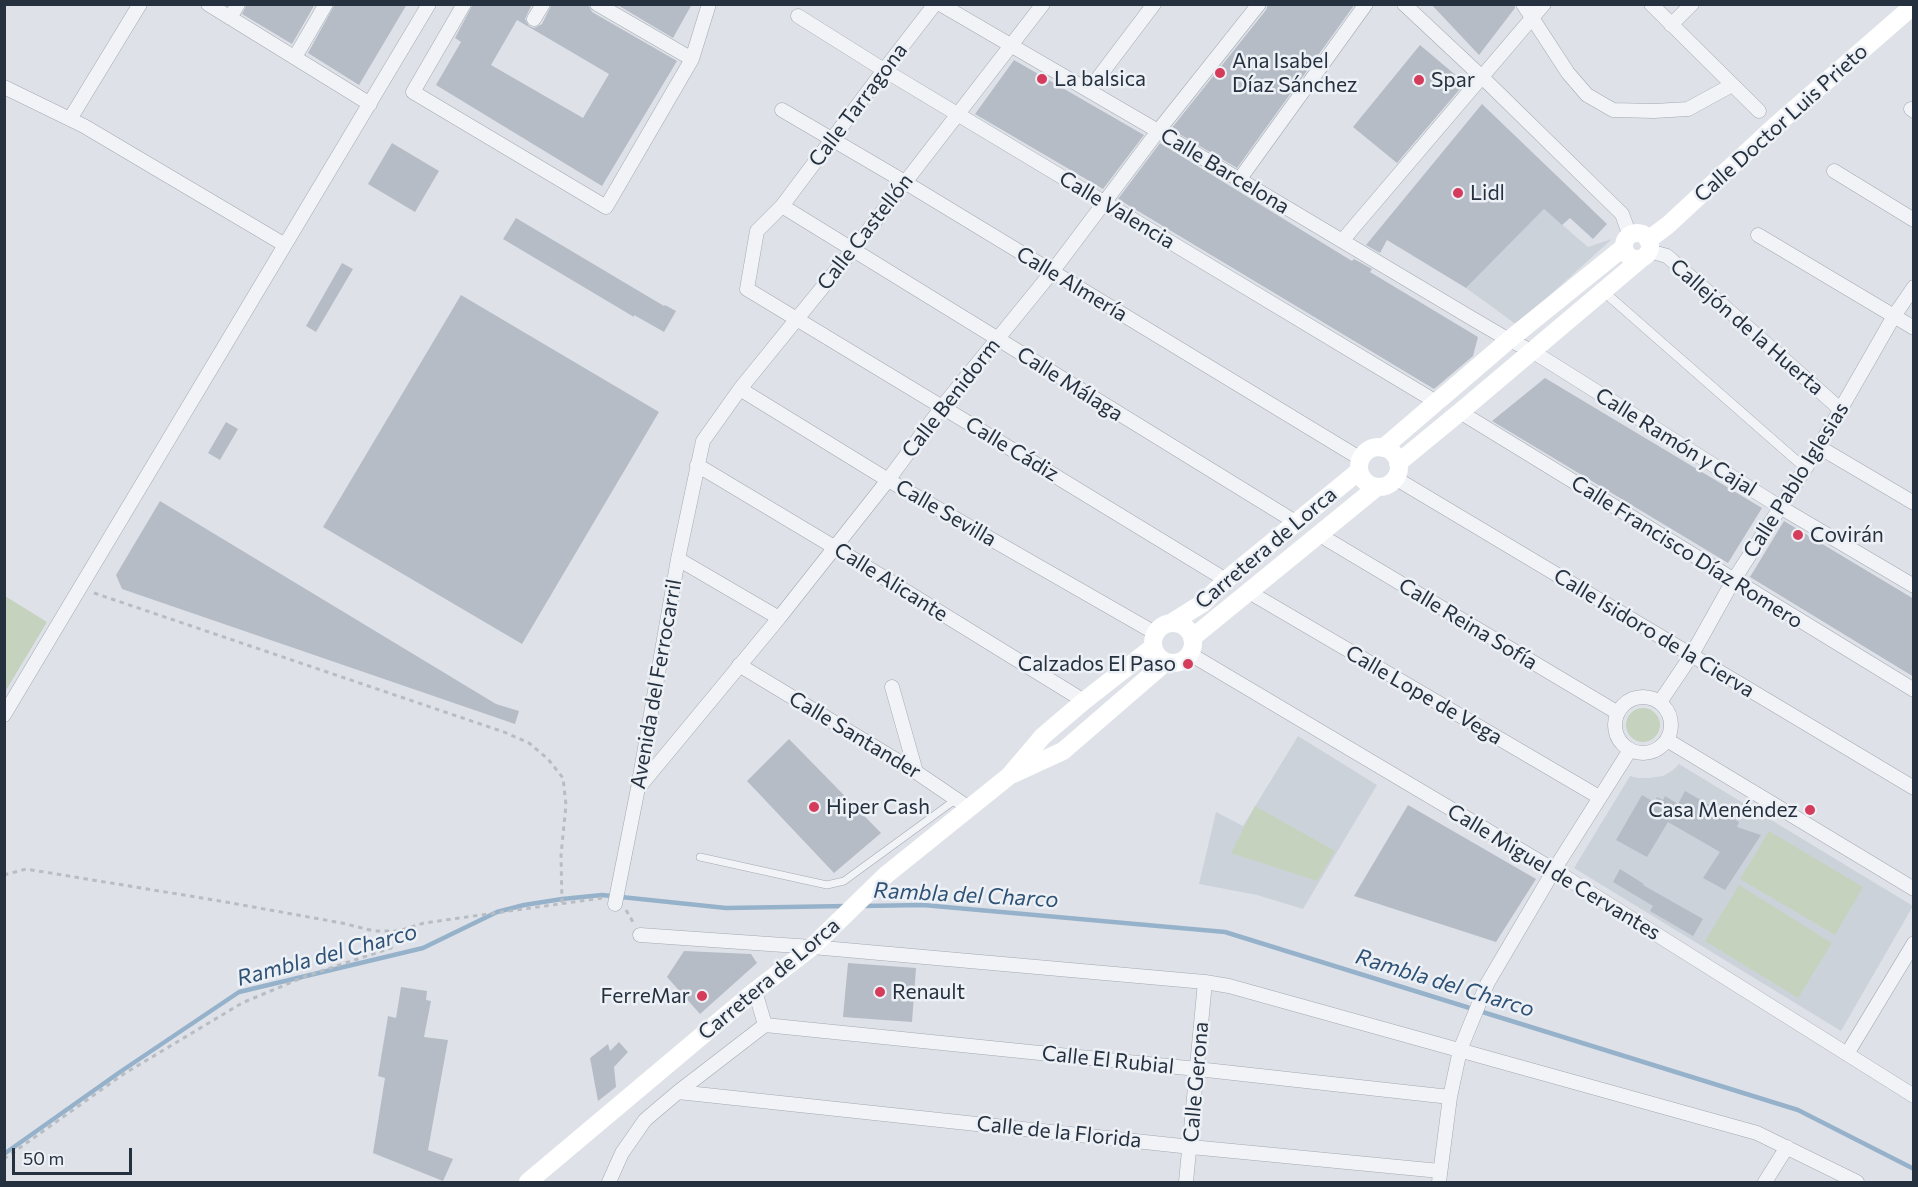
<!DOCTYPE html>
<html>
<head>
<meta charset="utf-8">
<style>
  body { margin:0 }
  #map { position:relative; width:1918px; height:1187px; overflow:hidden; background:#dee2e8; font-family:Commissioner,sans-serif }
  canvas { display:block }
  .frame { position:absolute; inset:0; border:6px solid #263140; pointer-events:none }
  .scale { position:absolute; left:12px; top:1148px; width:120px; height:27px; box-sizing:border-box; border:3px solid #263140; border-top:0; padding-left:8px; font-size:18px; line-height:21px; white-space:nowrap; color:#263140; -webkit-text-stroke:4px #edf1f6; paint-order:stroke }
</style>
</head>
<body>
<div id="map">
<canvas width="1918" height="1187"></canvas>
<div class="frame"></div>
<div class="scale">50 m</div>
</div>
<script>
const c = document.querySelector('canvas').getContext('2d');
c.lineJoin = 'round';
function fillPath(path, color) {
  c.fillStyle = color;
  c.fill(path, 'evenodd');
}
function toPath(rows) {
  const path = new Path2D();
  for (const r of rows) {
    if (r.length === 3) {
      path.moveTo(r[0] + r[2], r[1]);
      path.arc(r[0], r[1], r[2], 0, 2 * Math.PI);
      continue;
    }
    path.moveTo(r[0], r[1]);
    for (let i = 2; i < r.length; i += 2) path.lineTo(r[i], r[i + 1]);
  }
  return path;
}
function strokePath(path, color, width, dash) {
  c.strokeStyle = color;
  c.lineWidth = width;
  c.lineCap = dash ? 'butt' : 'round';
  c.setLineDash(dash || []);
  c.stroke(path);
}
function drawText(font, color, halo, rows, align = 'center') {
  c.font = font + ' Commissioner,sans-serif';
  c.lineWidth = 5;
  c.setLineDash([]);
  c.textBaseline = 'middle';
  c.strokeStyle = halo;
  c.fillStyle = color;
  for (const [text, x, y, turn = 0] of rows) {
    c.save();
    c.translate(x, y);
    c.rotate((+turn || 0) * Math.PI / 180);
    c.textAlign = isNaN(turn) ? turn : align;
    if (halo) c.strokeText(text, 0, 0);
    c.fillText(text, 0, 0);
    c.restore();
  }
}
const built = toPath([
  [1544,209,1588,247,1612,239,1517,325,1466,288],
  [1298,736,1377,785,1303,909,1257,895,1199,884,1216,812,1243,826],
  [1679,764,1913,906,1841,1031,1574,868,1630,776,1638,778,1649,778,1663,776,1673,770]
]);
const green = toPath([
  [5,596,47,622,5,692,4,596],
  [1643,725,17],
  [1255,806,1335,851,1317,881,1231,853],
  [1769,831,1863,887,1835,935,1740,879],
  [1739,885,1832,943,1798,998,1705,941]
]);
const stream = toPath([
  [862,906,923,905,1225,932,1798,1110,1914,1169],
  [4,1154,120,1072,239,992,423,948,497,912,524,905,562,899,602,895,726,908,847,906]
]);
const building = toPath([
  [247,4,315,4,292,44,242,14],
  [335,4,407,4,359,85,308,53],
  [473,4,532,4,525,19,529,26,534,28,542,24,552,4,588,4,592,12,677,61,602,186,436,85,461,42,455,38],
  [517,20,609,74,583,118,491,65],
  [616,4,692,4,673,38],
  [1268,4,1355,4,1237,168,1171,129,1266,10],
  [1431,4,1514,4,1515,8,1479,55],
  [1420,45,1465,83,1397,163,1353,127],
  [1014,60,1144,135,1103,189,975,114],
  [1482,104,1607,224,1593,239,1570,218,1562,225,1544,209,1466,288,1387,240,1380,253,1366,245],
  [392,143,439,171,415,212,368,184],
  [1160,143,1352,261,1354,259,1372,269,1370,272,1478,337,1473,356,1434,389,1118,199],
  [516,218,664,306,665,305,676,311,664,332,634,315,634,317,503,239],
  [342,263,353,269,316,332,306,326],
  [461,295,659,412,522,644,323,527],
  [1545,378,1762,508,1728,563,1492,421],
  [226,422,238,429,220,460,208,453],
  [160,501,496,704,519,711,515,724,122,589,116,575],
  [1784,521,1914,599,1914,677,1750,577],
  [789,739,881,833,834,873,747,781],
  [1685,791,1739,822,1737,827,1761,835,1725,890,1703,878,1720,852,1668,822,1647,857,1616,840,1642,795,1654,802,1657,797,1663,800,1665,796,1678,804],
  [1408,805,1536,879,1496,942,1354,896],
  [1620,869,1644,884,1643,885,1703,919,1693,936,1650,911,1653,906,1613,882],
  [684,951,751,954,757,963,700,1014,667,977],
  [848,963,916,968,912,1022,843,1017],
  [401,987,427,991,426,1000,431,1001,424,1037,448,1040,428,1150,453,1159,443,1181,373,1153,385,1078,378,1076,388,1016,396,1018],
  [619,1042,628,1052,614,1067,616,1087,598,1101,590,1058,608,1044,610,1051]
]);
const path = toPath([
  [94,593,504,732,529,743,548,759,563,778,566,805,561,855,562,903],
  [4,875,26,869,220,901,342,923,374,931,399,931,424,923,602,898],
  [626,910,633,922],
  [4,1159,122,1075,242,1003,306,976,391,948,399,931]
]);
const service = toPath([
  [700,857,827,885,844,881,955,800]
]);
const pedestrian = toPath([
  [1603,291,1805,468]
]);
const minor = toPath([
  [208,4,370,104],
  [464,4,413,92,606,207,692,59],
  [597,4,692,59,709,4],
  [935,4,884,70,782,206,757,231,747,289,952,413,1226,580],
  [940,4,1158,131,1473,319,1509,340,1532,351,1780,507,1914,586],
  [1404,4,1483,78,1622,214,1630,236],
  [1523,4,1568,73,1587,95,1613,110,1654,111,1688,109,1732,85],
  [1651,4,1759,111],
  [798,16,884,70,1438,403],
  [230,18,238,4],
  [534,19,543,4],
  [1671,25,1692,4],
  [295,57,326,4],
  [4,87,84,126,285,245],
  [1089,90,1154,4],
  [1911,109,1914,111],
  [782,110,893,175,1361,459],
  [70,119,140,4],
  [1834,171,1914,220],
  [1239,180,1366,4],
  [782,206,1297,523],
  [1758,235,1914,328],
  [1342,241,1544,4],
  [1649,251,1667,256,1840,409],
  [740,389,888,480,1155,633],
  [1460,412,1914,690],
  [1819,447,1914,503],
  [697,465,834,547,1084,701],
  [1395,478,1914,788],
  [1318,534,1618,713],
  [678,559,779,618],
  [1249,592,1599,797],
  [1190,654,1554,870,1914,1096],
  [739,665,916,772,969,808],
  [892,687,916,772],
  [1643,725,28],
  [1660,702,1691,656,1733,581,1819,447,1894,316,1914,287],
  [4,715,429,4],
  [1667,740,1914,889],
  [640,786,779,618,888,480,942,407,1052,272,1158,131,1259,4],
  [615,904,638,788,678,559,703,441,740,389,852,251,1043,4],
  [640,935,812,947,1205,982,1229,986,1757,1133,1857,1182],
  [755,991,765,1025],
  [765,1025,1197,1069,1450,1097],
  [1847,1054,1914,943],
  [678,1092,1191,1147,1440,1171],
  [609,1182,622,1153,645,1120,678,1092,765,1025],
  [1186,1182,1205,982],
  [1439,1182,1450,1097,1460,1050,1487,984,1554,870,1630,750],
  [1765,1182,1787,1147]
]);
const secondary = toPath([
  [1637,246,13],
  [1648,240,1668,225,1775,126,1914,5],
  [1379,467,20],
  [1383,448,1509,340,1624,247],
  [1398,463,1460,412,1641,259],
  [1173,643,20],
  [1171,623,1203,603,1226,580,1359,471],
  [1192,638,1377,487],
  [1013,774,1063,751,1166,662],
  [528,1182,755,991,812,947,886,875,1009,776,1043,736,1084,701,1153,647]
]);
const markers = [
  [1220,73,6,"#d53b5a"],
  [1042,79,6,"#d53b5a"],
  [1419,80,6,"#d53b5a"],
  [1458,193,6,"#d53b5a"],
  [1798,535,6,"#d53b5a"],
  [1188,664,6,"#d53b5a"],
  [814,807,6,"#d53b5a"],
  [1810,810,6,"#d53b5a"],
  [880,992,6,"#d53b5a"],
  [702,996,6,"#d53b5a"]
];
const poiNames = [
  ["Ana Isabel",1232,61],
  ["Díaz Sánchez",1232,85],
  ["La balsica",1054,79],
  ["Spar",1431,80],
  ["Lidl",1470,193],
  ["Covirán",1810,535],
  ["Calzados El Paso",1176,664,"right"],
  ["Hiper Cash",826,807],
  ["Casa Menéndez",1798,810,"right"],
  ["Renault",892,992],
  ["FerreMar",690,996,"right"]
];
const streetNames = [
  ["Calle Tarragona",858,105,-53],
  ["Calle Doctor Luis Prieto",1781,123,-42],
  ["Calle Barcelona",1225,171,31],
  ["Calle Valencia",1117,210,31],
  ["Calle Castellón",865,232,-52],
  ["Calle Almería",1072,284,31],
  ["Callejón de la Huerta",1747,327,41],
  ["Calle Málaga",1070,384,32],
  ["Calle Benidorm",951,398,-52],
  ["Calle Ramón y Cajal",1676,442,32],
  ["Calle Cádiz",1012,449,31],
  ["Calle Pablo Iglesias",1796,480,-58],
  ["Calle Sevilla",946,513,30],
  ["Carretera de Lorca",1266,548,-40],
  ["Calle Francisco Díaz Romero",1687,552,32],
  ["Calle Alicante",891,582,32],
  ["Calle Reina Sofía",1468,624,31],
  ["Calle Isidoro de la Cierva",1654,633,31],
  ["Avenida del Ferrocarril",656,684,-80],
  ["Calle Lope de Vega",1424,695,30],
  ["Calle Santander",855,735,31],
  ["Calle Miguel de Cervantes",1554,872,31],
  ["Carretera de Lorca",769,979,-40],
  ["Calle El Rubial",1108,1060,6],
  ["Calle Gerona",1196,1082,-85],
  ["Calle de la Florida",1059,1132,6]
];
const waterNames = [
  ["Rambla del Charco",966,895,3],
  ["Rambla del Charco",327,955,-15],
  ["Rambla del Charco",1445,983,17]
];
fillPath(built, '#ccd2da');
fillPath(green, '#c5d3be');
strokePath(stream, '#96b2cb', 4.5);
fillPath(building, '#b5bcc5');
strokePath(service, '#a3a9b2', 8);
strokePath(pedestrian, '#a3a9b2', 10);
strokePath(minor, '#a3a9b2', 15);
strokePath(path, '#b8bdc3', 3, [4.5, 4.5]);
strokePath(service, '#f1f3f6', 7);
strokePath(pedestrian, '#f1f3f6', 9);
strokePath(minor, '#f1f3f6', 14);
strokePath(secondary, '#fff', 18);
for (const [x, y, r, color] of markers) {
  const dot = new Path2D();
  dot.arc(x, y, r, 0, 2 * Math.PI);
  c.fillStyle = color;
  c.fill(dot);
  strokePath(dot, '#edf1f6', 2);
}
drawText('21px', '#263140', '#edf1f6', poiNames, 'left');
drawText('21px', '#263140', '#edf1f6', streetNames);
drawText('italic 22px', '#2e5276', '#edf1f6', waterNames);
</script>
</body>
</html>
